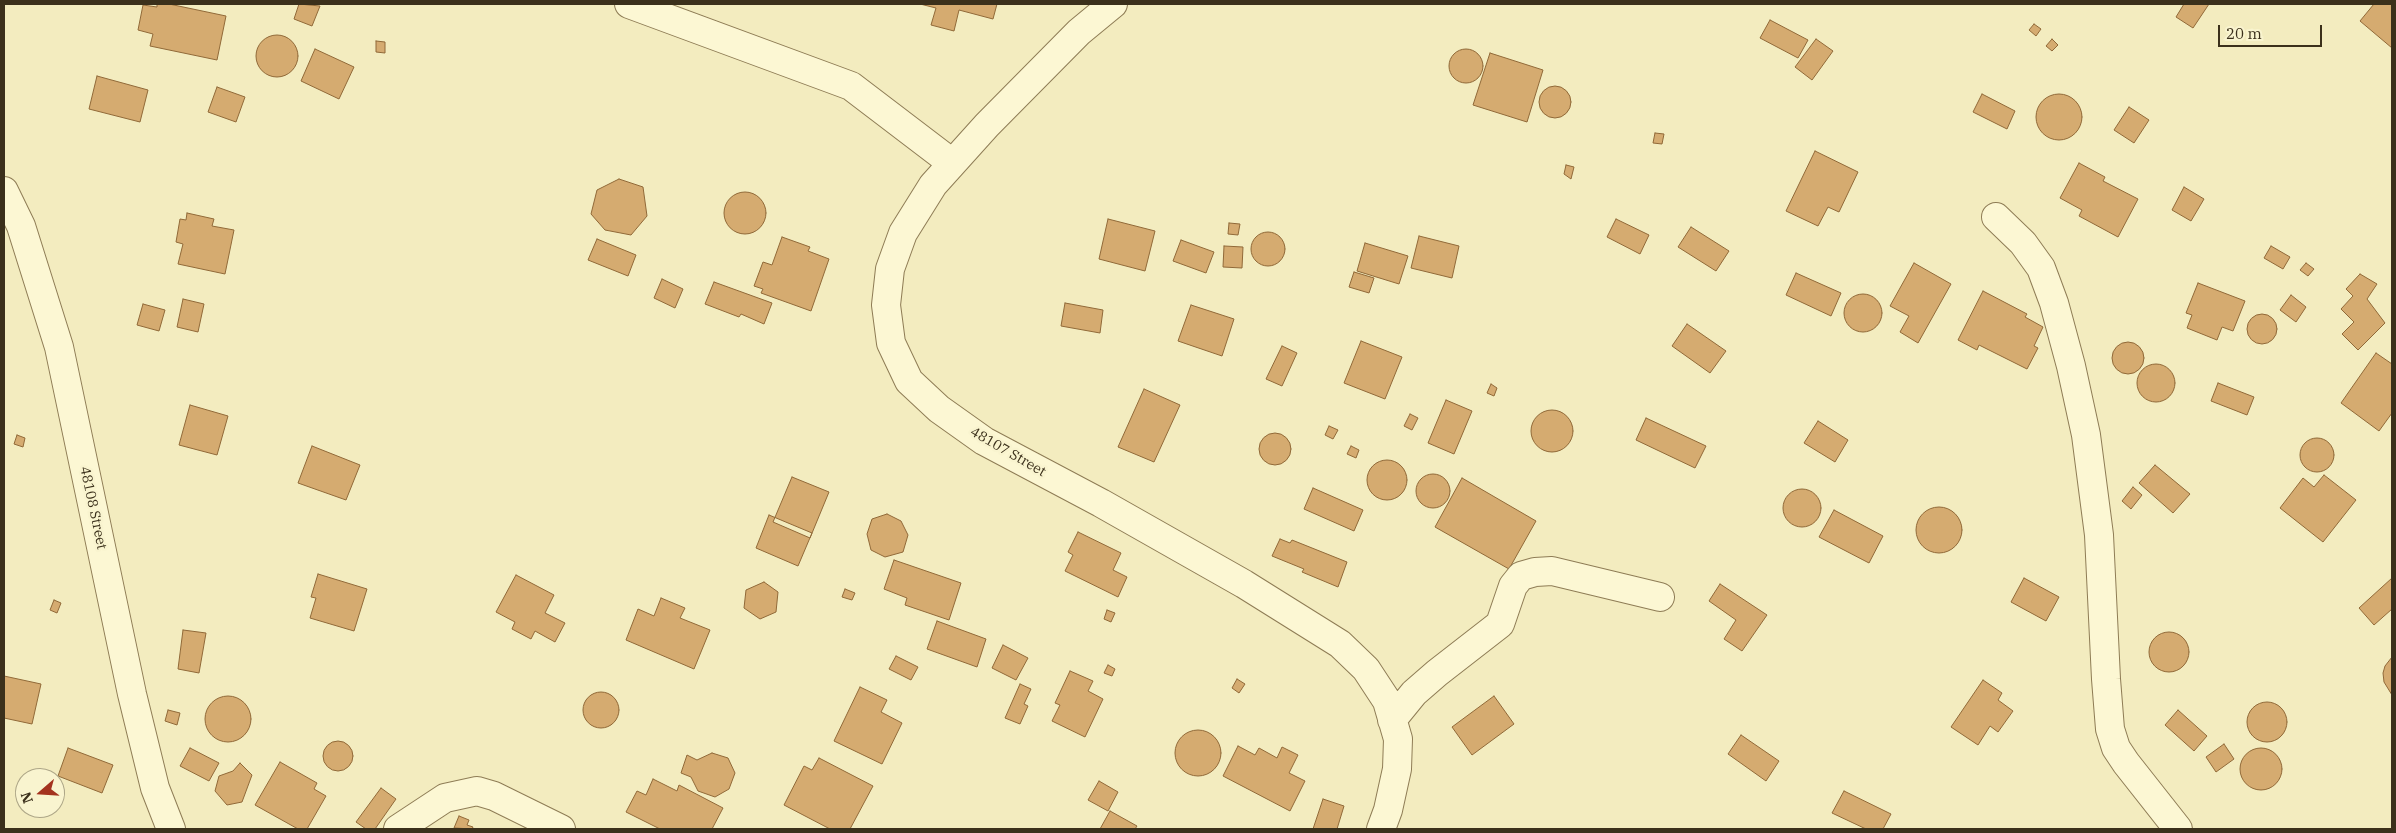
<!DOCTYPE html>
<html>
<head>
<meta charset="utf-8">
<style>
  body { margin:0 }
  #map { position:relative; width:2396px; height:833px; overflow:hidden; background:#f3ecbf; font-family:"IBM Plex Serif",serif }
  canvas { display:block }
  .frame { position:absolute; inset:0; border:5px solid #3b301b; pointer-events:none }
  .north { position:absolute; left:15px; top:768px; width:50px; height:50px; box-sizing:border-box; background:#f9f4cf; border:1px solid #ada687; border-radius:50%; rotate:251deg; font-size:14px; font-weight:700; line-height:20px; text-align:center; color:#3b301b }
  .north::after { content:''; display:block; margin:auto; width:18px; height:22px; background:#a4331e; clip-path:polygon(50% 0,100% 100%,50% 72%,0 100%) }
  .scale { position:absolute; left:2218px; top:25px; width:104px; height:22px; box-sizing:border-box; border:2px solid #3b301b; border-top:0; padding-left:6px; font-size:15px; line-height:18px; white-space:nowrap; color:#3b301b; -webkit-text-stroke:4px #f9f4cf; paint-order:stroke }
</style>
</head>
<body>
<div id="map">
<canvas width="2396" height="833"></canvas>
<div class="frame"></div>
<div class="north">N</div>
<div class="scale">20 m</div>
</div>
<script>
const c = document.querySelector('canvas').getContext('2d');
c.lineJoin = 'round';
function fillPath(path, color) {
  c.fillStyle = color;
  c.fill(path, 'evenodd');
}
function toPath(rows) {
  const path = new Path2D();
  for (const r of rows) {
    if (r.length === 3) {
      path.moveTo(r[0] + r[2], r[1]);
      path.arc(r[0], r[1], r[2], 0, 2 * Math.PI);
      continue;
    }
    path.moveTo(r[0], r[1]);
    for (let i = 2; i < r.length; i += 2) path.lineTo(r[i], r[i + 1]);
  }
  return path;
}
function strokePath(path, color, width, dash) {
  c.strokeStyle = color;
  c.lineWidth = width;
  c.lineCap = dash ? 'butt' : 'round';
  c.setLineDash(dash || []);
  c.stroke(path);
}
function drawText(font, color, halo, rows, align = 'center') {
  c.font = font + ' "IBM Plex Serif",serif';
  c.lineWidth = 5;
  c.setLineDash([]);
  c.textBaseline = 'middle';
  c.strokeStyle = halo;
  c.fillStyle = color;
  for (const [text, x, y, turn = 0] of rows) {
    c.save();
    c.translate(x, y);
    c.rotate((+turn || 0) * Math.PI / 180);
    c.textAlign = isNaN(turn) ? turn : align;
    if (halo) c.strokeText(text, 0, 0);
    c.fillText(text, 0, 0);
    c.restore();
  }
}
const building = toPath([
  [157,4,169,4,226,16,217,60,150,46,153,34,138,30,143,5,157,7,157,4],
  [299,4,320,6,312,26,294,19,299,4],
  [920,4,997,4,993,19,959,10,954,31,931,25,936,8,920,4],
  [2184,4,2209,4,2193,28,2176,17,2184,4],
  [2374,4,2392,4,2392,48,2360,21,2374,4],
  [1770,20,1808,40,1798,58,1760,38,1770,20],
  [2034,24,2041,29,2036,36,2029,30,2034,24],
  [277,56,21],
  [1816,39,1833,51,1812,80,1795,67,1816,39],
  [2052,39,2058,45,2052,51,2046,46,2052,39],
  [376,41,385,42,385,53,376,52,376,41],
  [315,49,354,67,339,99,301,81,315,49],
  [1466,66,17],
  [1490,53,1543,70,1527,122,1473,105,1490,53],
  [97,76,148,90,140,122,89,109,97,76],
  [1555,102,16],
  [217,87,245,97,236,122,208,112,217,87],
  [2059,117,23],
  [1982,94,2015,111,2007,129,1973,112,1982,94],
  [2129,107,2149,120,2134,143,2114,130,2129,107],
  [1655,133,1664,134,1662,144,1653,143,1655,133],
  [1815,151,1858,172,1839,212,1828,207,1818,226,1786,211,1815,151],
  [2079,163,2105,177,2103,181,2138,199,2118,237,2079,216,2082,210,2060,198,2079,163],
  [1566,165,1574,167,1571,179,1564,174,1566,165],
  [619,179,643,187,647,216,631,235,605,230,591,214,597,190,619,179],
  [2184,187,2204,199,2191,221,2172,210,2184,187],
  [745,213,21],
  [187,213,214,219,212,226,234,230,225,274,178,264,183,244,176,242,180,219,186,220,187,213],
  [1108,219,1155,231,1145,271,1099,259,1108,219],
  [1616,219,1649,235,1640,254,1607,237,1616,219],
  [1229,223,1240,224,1238,235,1228,234,1229,223],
  [1691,227,1729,251,1716,271,1678,247,1691,227],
  [1268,249,17],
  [1419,236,1459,246,1452,278,1411,268,1419,236],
  [782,237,810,247,808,251,829,259,811,311,761,293,763,289,754,286,763,262,772,265,782,237],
  [597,239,636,255,628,276,588,260,597,239],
  [1181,240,1214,252,1206,273,1173,261,1181,240],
  [1365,243,1408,256,1399,284,1357,271,1365,243],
  [1224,246,1243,247,1242,268,1223,267,1224,246],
  [2271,246,2290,257,2283,269,2264,258,2271,246],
  [1914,263,1951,284,1918,343,1900,332,1909,316,1890,306,1914,263],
  [2306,263,2314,269,2308,276,2300,270,2306,263],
  [1354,272,1374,278,1369,293,1349,287,1354,272],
  [1796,273,1841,293,1831,316,1786,295,1796,273],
  [2360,274,2377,284,2367,299,2385,323,2358,350,2342,334,2354,322,2341,309,2353,296,2346,289,2360,274],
  [662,279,683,289,675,308,654,298,662,279],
  [714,282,772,303,764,324,741,314,739,317,705,304,714,282],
  [2198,283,2245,301,2233,331,2222,327,2217,340,2187,328,2192,315,2186,313,2198,283],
  [1983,291,2027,314,2025,317,2043,327,2034,346,2038,348,2027,369,1979,345,1977,350,1958,340,1983,291],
  [1863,313,19],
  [2291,295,2306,307,2296,322,2280,310,2291,295],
  [183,299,204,304,198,332,177,327,183,299],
  [1065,303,1103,310,1100,333,1061,326,1065,303],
  [143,304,165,310,159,331,137,325,143,304],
  [1191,305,1234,319,1222,356,1178,341,1191,305],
  [2262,329,15],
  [1687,324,1726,351,1710,373,1672,346,1687,324],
  [1361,341,1402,357,1385,399,1344,383,1361,341],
  [2128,358,16],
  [1282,346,1297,353,1282,386,1266,379,1282,346],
  [2376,353,2392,364,2392,413,2379,431,2341,403,2376,353],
  [2156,383,19],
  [2218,383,2254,397,2247,415,2211,401,2218,383],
  [1491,384,1497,388,1494,396,1487,393,1491,384],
  [1144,389,1180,405,1154,462,1118,447,1144,389],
  [1446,400,1472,411,1454,454,1428,443,1446,400],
  [190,405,228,416,217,455,179,445,190,405],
  [1552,431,21],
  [1410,414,1418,418,1412,430,1404,426,1410,414],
  [1646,418,1706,446,1695,468,1636,440,1646,418],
  [1818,421,1848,440,1835,462,1804,443,1818,421],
  [1329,426,1338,430,1333,439,1325,435,1329,426],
  [1275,449,16],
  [17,435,25,438,23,447,14,444,17,435],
  [2317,455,17],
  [312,446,360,465,346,500,298,483,312,446],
  [1351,446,1359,450,1356,458,1347,454,1351,446],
  [1387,480,20],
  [2155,465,2190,494,2173,513,2139,483,2155,465],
  [1433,491,17],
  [2324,475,2356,500,2323,542,2280,508,2303,478,2314,487,2324,475],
  [792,477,829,492,810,538,773,522,792,477],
  [1462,478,1536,521,1509,569,1435,527,1462,478],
  [2133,487,2142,495,2131,509,2122,501,2133,487],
  [1313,488,1363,510,1354,531,1304,509,1313,488],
  [1802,508,19],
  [1939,530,23],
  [1834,510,1883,536,1869,563,1819,537,1834,510],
  [887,514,901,521,908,535,903,552,885,557,871,550,867,534,872,519,887,514],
  [769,515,812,533,798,566,756,548,769,515],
  [1078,532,1121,553,1113,570,1127,577,1118,597,1065,571,1073,555,1068,552,1078,532],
  [1280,539,1290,543,1292,540,1347,562,1338,587,1302,572,1304,569,1272,556,1280,539],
  [894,560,961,583,949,620,905,605,907,598,884,589,894,560],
  [318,574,367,589,354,631,310,618,316,598,311,597,318,574],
  [516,575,554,595,545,613,565,623,555,642,535,631,531,639,512,629,515,622,496,612,516,575],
  [2024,578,2059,597,2046,621,2011,602,2024,578],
  [2392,578,2392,609,2374,625,2359,608,2392,578],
  [764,582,778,592,776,612,760,619,744,608,746,590,764,582],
  [1720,584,1767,615,1742,651,1724,639,1736,620,1709,601,1720,584],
  [845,589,855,593,852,600,842,597,845,589],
  [661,598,685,608,680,618,710,630,694,669,626,640,638,609,654,616,661,598],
  [54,600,61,603,57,613,50,610,54,600],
  [1107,610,1115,613,1111,622,1104,619,1107,610],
  [937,621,986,639,977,667,927,649,937,621],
  [183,630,206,633,199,673,178,669,183,630],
  [2169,652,20],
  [1003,645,1028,658,1016,680,992,668,1003,645],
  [896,656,918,667,911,680,889,669,896,656],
  [2392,657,2392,695,2384,682,2383,673,2385,666,2392,657],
  [1108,665,1115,669,1112,676,1104,673,1108,665],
  [1070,671,1093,681,1088,691,1103,699,1085,737,1052,721,1060,705,1055,703,1070,671],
  [4,676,41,684,32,724,4,718,4,676],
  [1237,679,1245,684,1239,693,1232,688,1237,679],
  [1983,680,2002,693,1998,700,2013,711,1998,732,1990,726,1978,745,1951,727,1983,680],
  [1020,684,1031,689,1024,704,1028,706,1020,724,1005,718,1020,684],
  [860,687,887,700,881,712,902,723,882,764,834,741,860,687],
  [601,710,18],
  [1494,696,1514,724,1472,755,1452,727,1494,696],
  [228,719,23],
  [2267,722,20],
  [168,710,180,713,177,725,165,721,168,710],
  [2178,710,2207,736,2194,751,2165,725,2178,710],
  [1198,753,23],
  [1741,735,1779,761,1766,781,1728,754,1741,735],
  [338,756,15],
  [2224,744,2234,759,2216,772,2206,757,2224,744],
  [1238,746,1255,755,1259,748,1277,758,1282,747,1298,755,1289,773,1305,781,1290,811,1223,776,1238,746],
  [68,748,113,765,102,793,58,776,68,748],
  [190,748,219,763,209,781,180,766,190,748],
  [2261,769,21],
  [712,753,728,758,735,773,729,789,715,797,698,791,691,777,681,773,687,755,697,760,712,753],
  [819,758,873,786,850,829,830,829,784,805,804,766,812,770,819,758],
  [280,762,317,783,314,789,326,796,307,829,298,829,255,805,280,762],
  [240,763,252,775,242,802,227,805,215,791,219,776,233,771,240,763],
  [653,779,677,791,679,785,723,808,712,829,660,829,626,812,637,791,646,795,653,779],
  [1099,781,1118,792,1108,811,1088,800,1099,781],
  [381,788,396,799,375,829,366,829,356,822,381,788],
  [1844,791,1891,814,1883,829,1866,829,1832,813,1844,791],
  [1323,799,1344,806,1337,829,1313,829,1323,799],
  [1110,811,1137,826,1135,829,1100,829,1110,811],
  [459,816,469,820,467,825,473,827,472,829,454,828,459,816]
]);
const minor = toPath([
  [629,4,851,86,952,163],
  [1113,4,1079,32,987,125,933,185,903,233,890,269,886,305,891,343,909,381,939,409,984,441,1101,503,1244,584,1340,644,1366,669,1387,701,1398,739,1397,769,1388,810,1381,829],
  [4,191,21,226,59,347,132,694,155,788,171,829],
  [1996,217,2023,243,2041,268,2054,303,2071,366,2086,435,2099,535,2106,679,2110,729,2116,748,2126,763,2178,829],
  [1392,720,1414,693,1437,673,1500,624,1513,586,1521,576,1535,572,1552,571,1660,597],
  [398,829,445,798,477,791,494,796,561,829]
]);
const streetNames = [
  ["48107 Street",1008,452,30],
  ["48108 Street",93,508,78]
];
fillPath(building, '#d5ab70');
strokePath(building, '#906938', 1);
strokePath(minor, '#8e7c55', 30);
strokePath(minor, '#fcf7d3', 28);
drawText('14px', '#3b301b', '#f9f4cf', streetNames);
</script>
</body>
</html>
